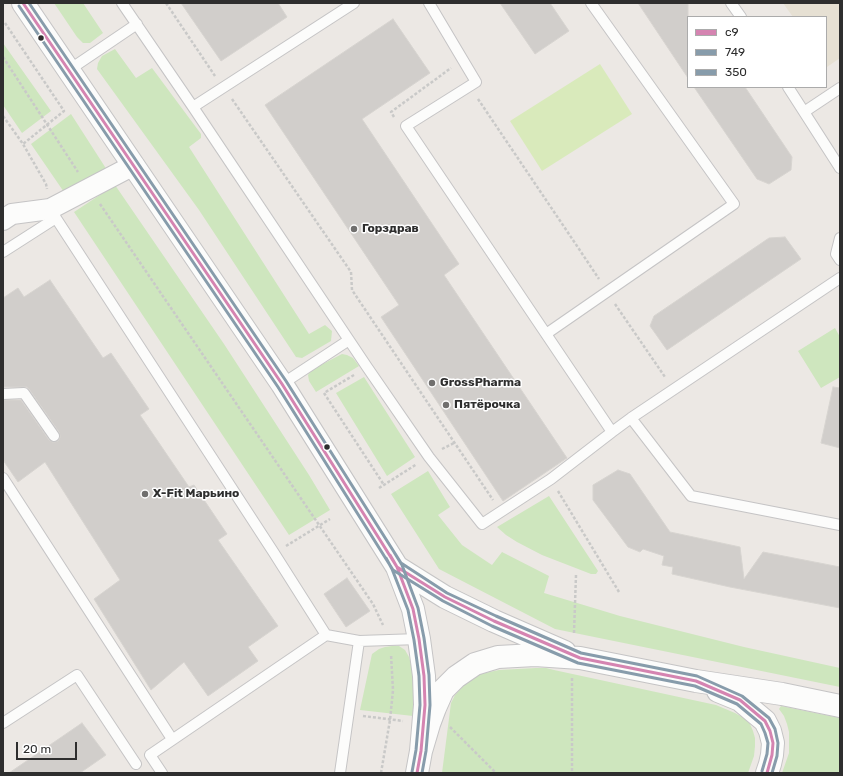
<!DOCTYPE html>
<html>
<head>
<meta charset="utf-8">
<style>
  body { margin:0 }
  #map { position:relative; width:843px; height:776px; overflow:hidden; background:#ece8e4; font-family:Rubik,sans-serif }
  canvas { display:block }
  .frame { position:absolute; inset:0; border:4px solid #2e2e2e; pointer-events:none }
  .legend { position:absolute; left:687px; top:16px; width:140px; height:72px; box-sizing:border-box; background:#fff; border:1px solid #ababab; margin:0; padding:5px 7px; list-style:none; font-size:12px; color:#2e2e2e }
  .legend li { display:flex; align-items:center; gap:8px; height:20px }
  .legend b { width:20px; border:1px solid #ababab }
  .scale { position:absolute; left:16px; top:742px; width:61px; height:18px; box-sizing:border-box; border:2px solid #2e2e2e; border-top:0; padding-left:5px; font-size:12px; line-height:14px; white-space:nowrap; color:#2e2e2e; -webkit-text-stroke:3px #fff; paint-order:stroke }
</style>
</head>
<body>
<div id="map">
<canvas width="843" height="776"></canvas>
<div class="frame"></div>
<ul class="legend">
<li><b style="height:5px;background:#d584b1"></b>с9</li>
<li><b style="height:5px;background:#879cab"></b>749</li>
<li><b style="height:5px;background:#879cab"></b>350</li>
</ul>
<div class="scale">20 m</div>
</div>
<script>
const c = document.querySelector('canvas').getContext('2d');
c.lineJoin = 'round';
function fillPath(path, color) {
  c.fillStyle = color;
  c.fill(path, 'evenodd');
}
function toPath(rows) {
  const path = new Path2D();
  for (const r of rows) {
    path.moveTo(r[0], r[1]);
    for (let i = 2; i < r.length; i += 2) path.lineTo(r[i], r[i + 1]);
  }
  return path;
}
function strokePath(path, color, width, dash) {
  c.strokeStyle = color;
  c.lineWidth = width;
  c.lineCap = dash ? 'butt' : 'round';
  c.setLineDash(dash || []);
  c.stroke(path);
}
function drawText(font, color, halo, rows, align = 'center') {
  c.font = font + ' Rubik,sans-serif';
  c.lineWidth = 3;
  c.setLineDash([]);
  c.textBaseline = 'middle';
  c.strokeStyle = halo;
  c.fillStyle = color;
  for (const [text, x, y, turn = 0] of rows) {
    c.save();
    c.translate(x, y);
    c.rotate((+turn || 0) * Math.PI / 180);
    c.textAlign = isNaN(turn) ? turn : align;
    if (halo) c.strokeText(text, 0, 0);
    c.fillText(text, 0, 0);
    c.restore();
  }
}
const education = toPath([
  [783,3,840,3,840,58,827,67,826,66,826,17,793,17]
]);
const green = toPath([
  [54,3,83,3,103,33,90,43,83,43,77,37],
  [3,43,51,111,22,133,3,105],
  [115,49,136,78,152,68,201,134,201,138,189,147,309,334,325,325,332,331,331,341,302,358,296,357,199,210,97,69,98,63,102,56],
  [71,114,107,170,66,195,31,144],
  [115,185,224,344,309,475,330,510,289,535,74,212],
  [835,328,840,337,840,377,821,388,798,351],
  [342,354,347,355,353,358,359,366,316,392,309,381,308,375,311,371,317,367],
  [364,377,415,457,387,476,336,393],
  [428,471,450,507,438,515,462,545,492,565,502,552,549,576,544,593,620,616,744,647,840,668,840,687,555,629,439,569,391,494],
  [549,496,598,571,596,574,591,574,542,555,517,542,506,535,497,527],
  [392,646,399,646,405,650,409,657,413,671,414,688,413,716,360,710,372,654,379,649,385,647],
  [536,668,546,668,554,670,716,705,735,713,744,718,750,724,753,731,755,738,755,746,754,756,748,773,442,773,451,703,455,695,467,682,473,678,480,674,499,670],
  [781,706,840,718,840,773,782,773,789,753,789,732,787,724,784,716,779,709]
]);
const pitch = toPath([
  [600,64,632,114,542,171,510,121]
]);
const building = toPath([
  [181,3,278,3,287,17,221,61,181,3],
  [500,3,550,3,569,31,535,54,500,3],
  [638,3,688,3,688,78,638,3],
  [393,19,430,73,362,119,459,264,444,275,567,458,503,501,381,317,399,305,265,105,393,19],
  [694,87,745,87,792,157,791,170,769,184,757,179,694,87],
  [785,237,801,259,667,350,650,326,654,316,769,238,785,237],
  [50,280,103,358,111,353,149,409,140,415,189,487,194,485,227,534,218,540,278,626,248,647,258,661,208,696,184,662,151,690,94,599,120,580,45,462,18,482,3,460,3,400,21,400,49,440,52,442,55,442,58,441,60,438,60,435,59,432,29,389,27,387,3,387,3,298,18,288,24,297,50,280],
  [833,387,840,388,840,448,821,443,833,387],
  [618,470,630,474,670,532,740,547,744,579,763,552,840,567,840,608,730,587,672,574,673,567,662,565,664,556,643,549,640,552,628,547,593,500,593,485,618,470],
  [347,578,370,611,346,627,324,594,347,578],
  [82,723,106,755,80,773,9,773,82,723]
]);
const path = toPath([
  [166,3,215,76],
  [5,23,64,111,23,144],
  [3,57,78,172],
  [232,99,351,272,352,290,493,500],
  [478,99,577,246,599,279],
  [3,116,23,144,46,184,47,189],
  [394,117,391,112,451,68],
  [100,204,373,604,383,625],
  [615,304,665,377],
  [354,375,324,393,384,485],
  [442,449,454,443],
  [379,488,417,464],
  [558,491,619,592],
  [286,546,330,519],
  [574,633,576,575],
  [572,678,572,773],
  [363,716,403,721],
  [450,727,496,773],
  [381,773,390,720,393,690,391,654]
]);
const service = toPath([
  [122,3,193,107,367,367,429,457,482,524,551,479,612,432],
  [429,3,476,82,406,126,612,432,631,418,691,496,840,525],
  [731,3,741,17],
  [69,70,137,24],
  [788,87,840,168],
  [193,107,354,3],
  [804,112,840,88],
  [50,209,274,553,326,635,359,641,419,639],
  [840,238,836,254,840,260],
  [3,252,56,218],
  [546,334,734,204,591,3],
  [282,384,349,340],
  [3,394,24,393,54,436],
  [631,418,840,278],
  [3,478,172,739],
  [3,723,77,675,136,764],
  [162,773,150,755,326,635],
  [340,773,359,641]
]);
const minor = toPath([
  [3,220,12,214,50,209,134,165]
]);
const secondary = toPath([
  [23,3,282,384,397,567,413,609,419,639,424,676,425,705,421,751],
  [397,567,445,597,494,621,565,652],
  [718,691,740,700,753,711,765,721,770,731,773,743,772,755,770,764,767,773],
  [417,773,421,751,429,724,435,708,443,690,456,677,475,664,498,657,535,655,580,658,696,681,782,694,840,706]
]);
const bus1 = toPath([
  [23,3,282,384,397,567,445,597,494,621,580,658,696,681,740,700,765,721,770,731,773,743,772,755,767,773],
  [390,555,397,567,413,609,419,639,424,676,425,705,421,751,417,773]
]);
const bus2 = toPath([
  [19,6,278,387,393,570,443,601,492,626,578,663,695,686,737,704,761,724,765,733,768,743,767,754,762,771],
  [386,558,392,569,408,610,414,640,419,676,420,705,416,750,412,772]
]);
const bus3 = toPath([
  [29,3,286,381,401,563,447,593,496,616,581,653,697,676,742,696,769,718,775,729,778,743,777,756,772,773],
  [394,552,402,565,418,608,424,638,429,675,430,705,426,751,422,773]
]);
const markers = [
  [41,38,3.5,"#2e2e2e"],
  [354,229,4,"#706f6e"],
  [432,383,4,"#706f6e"],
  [446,405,4,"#706f6e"],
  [327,447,3.5,"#2e2e2e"],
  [145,494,4,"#706f6e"]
];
const poiNames = [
  ["Горздрав",362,229],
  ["GrossPharma",440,383],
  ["Пятёрочка",454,405],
  ["X-Fit Марьино",153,494]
];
fillPath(education, '#e6e0d3');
fillPath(green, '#cee6be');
fillPath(pitch, '#d9eabb');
fillPath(building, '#d1cecb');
strokePath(building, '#d7d4d0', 1);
strokePath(service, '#c5c4c5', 12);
strokePath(minor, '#c5c4c5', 22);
strokePath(secondary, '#c5c4c5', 24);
strokePath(path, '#c9c9c8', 2.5, [3, 2]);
strokePath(service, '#fcfcfb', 10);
strokePath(minor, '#fcfcfb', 20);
strokePath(secondary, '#fcfcfb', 22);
strokePath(bus1, '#d584b1', 3);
strokePath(bus2, '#879cab', 3);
strokePath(bus3, '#879cab', 3);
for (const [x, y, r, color] of markers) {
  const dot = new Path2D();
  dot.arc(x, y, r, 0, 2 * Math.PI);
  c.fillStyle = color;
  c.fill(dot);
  strokePath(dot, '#fff', 1.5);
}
drawText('bold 12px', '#2e2e2e', '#fff', poiNames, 'left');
</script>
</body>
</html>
